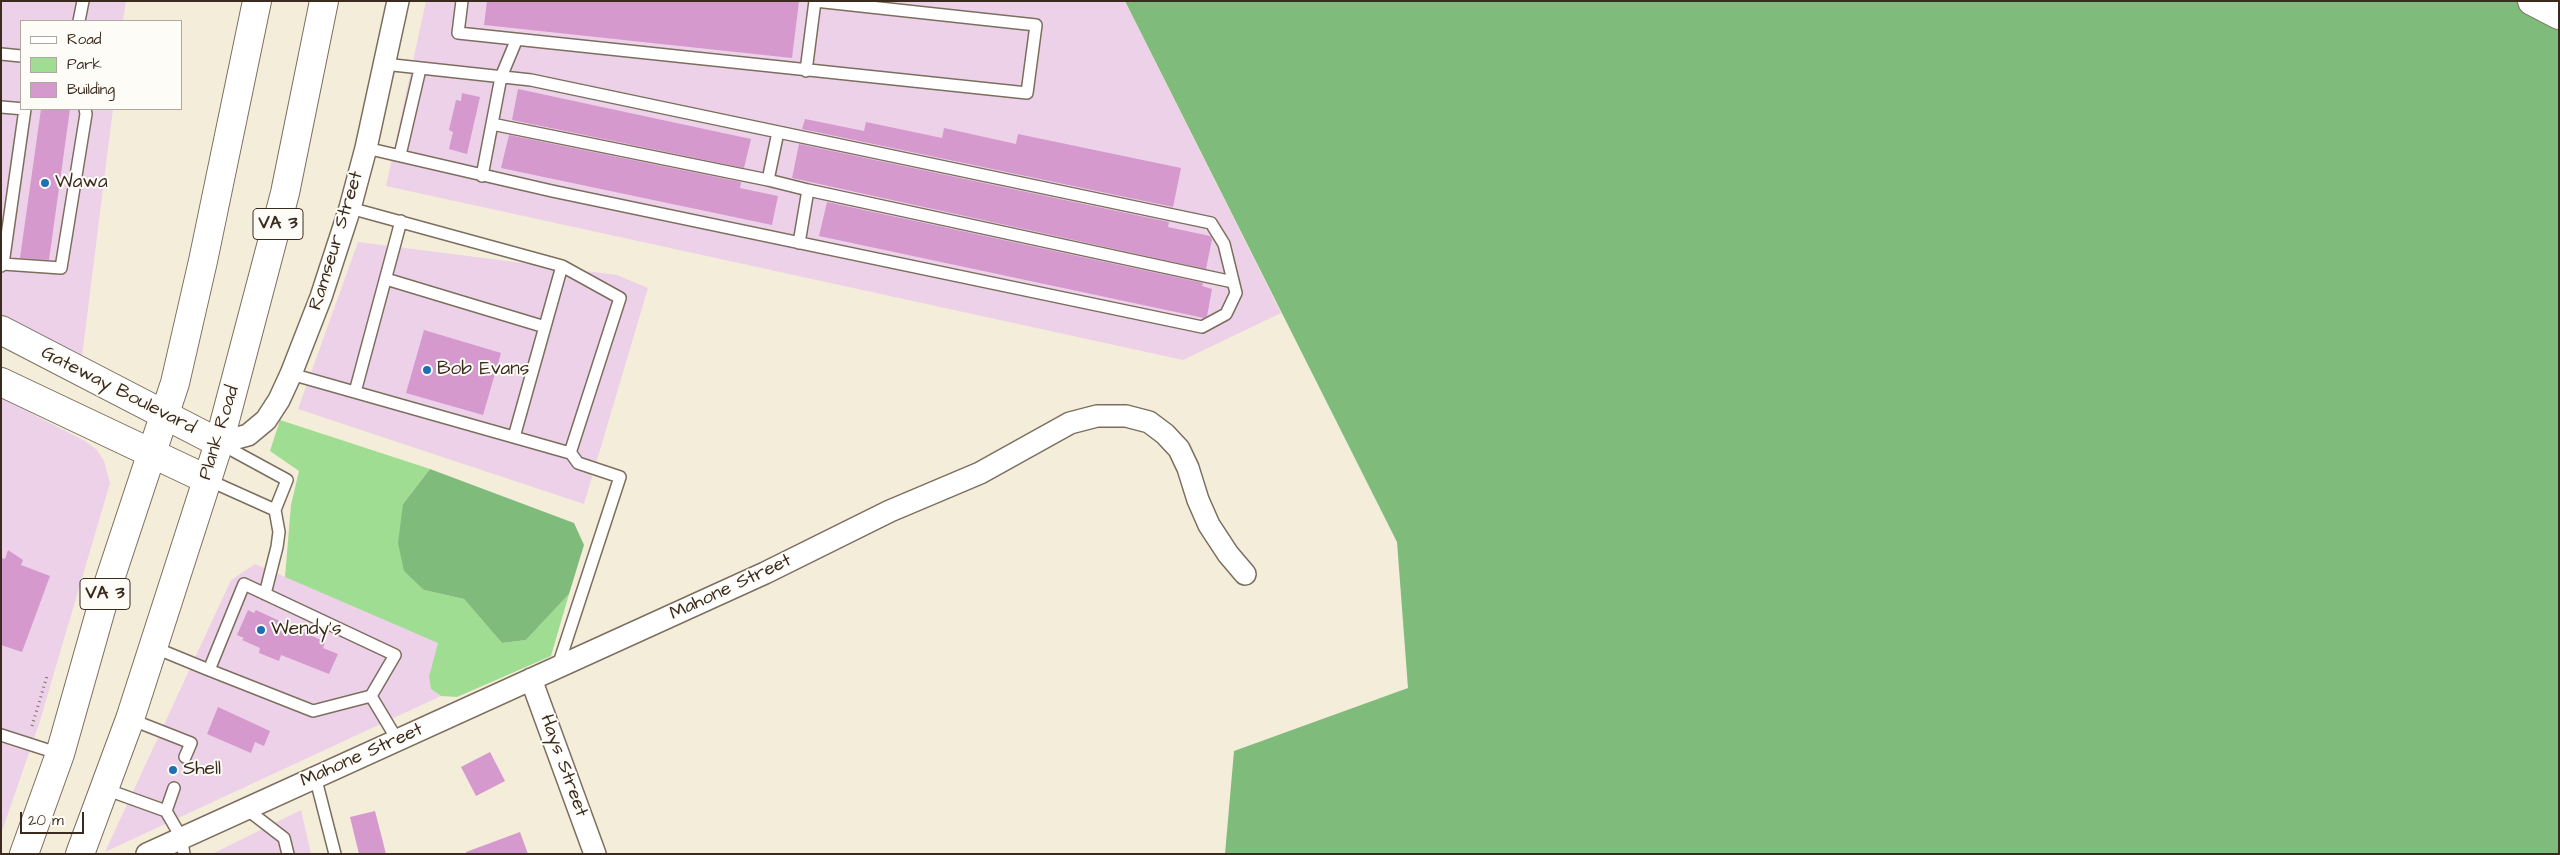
<!DOCTYPE html>
<html>
<head>
<meta charset="utf-8">
<style>
  body { margin:0 }
  #map { position:relative; width:2560px; height:855px; overflow:hidden; background:#f4edd9; font-family:"Architects Daughter",sans-serif }
  canvas { display:block }
  .frame { position:absolute; inset:0; border:2px solid #3b2a1e; pointer-events:none }
  .legend { position:absolute; left:20px; top:20px; width:162px; height:90px; box-sizing:border-box; background:#fdfcf7; border:1px solid #afa8a0; margin:0; padding:6px 9px; list-style:none; font-size:15px; color:#3b2a1e }
  .legend li { display:flex; align-items:center; gap:10px; height:25px }
  .legend b { width:25px; border:1px solid #afa8a0 }
  .scale { position:absolute; left:20px; top:812px; width:64px; height:22px; box-sizing:border-box; border:2px solid #3b2a1e; border-top:0; padding-left:6px; font-size:15px; line-height:18px; white-space:nowrap; color:#3b2a1e; -webkit-text-stroke:4px #fdfcf7; paint-order:stroke }
</style>
</head>
<body>
<div id="map">
<canvas width="2560" height="855"></canvas>
<div class="frame"></div>
<ul class="legend">
<li><b style="height:6px;background:#fff"></b>Road</li>
<li><b style="height:14px;background:#9fdd92"></b>Park</li>
<li><b style="height:14px;background:#d599cd"></b>Building</li>
</ul>
<div class="scale">20 m</div>
</div>
<script>
const c = document.querySelector('canvas').getContext('2d');
c.lineJoin = 'round';
function fillPath(path, color) {
  c.fillStyle = color;
  c.fill(path, 'evenodd');
}
function toPath(rows) {
  const path = new Path2D();
  for (const r of rows) {
    path.moveTo(r[0], r[1]);
    for (let i = 2; i < r.length; i += 2) path.lineTo(r[i], r[i + 1]);
  }
  return path;
}
function strokePath(path, color, width, dash) {
  c.strokeStyle = color;
  c.lineWidth = width;
  c.lineCap = dash ? 'butt' : 'round';
  c.setLineDash(dash || []);
  c.stroke(path);
}
function drawText(font, color, halo, rows, align = 'center') {
  c.font = font + ' "Architects Daughter",sans-serif';
  c.lineWidth = 4;
  c.setLineDash([]);
  c.textBaseline = 'middle';
  c.strokeStyle = halo;
  c.fillStyle = color;
  for (const [text, x, y, turn = 0] of rows) {
    c.save();
    c.translate(x, y);
    c.rotate((+turn || 0) * Math.PI / 180);
    c.textAlign = isNaN(turn) ? turn : align;
    if (halo) c.strokeText(text, 0, 0);
    c.fillText(text, 0, 0);
    c.restore();
  }
}
const built = toPath([
  [1,1,126,1,123,21,21,21,21,109,113,109,82,357,1,317],
  [426,1,1125,1,1281,313,1183,360,386,186],
  [358,242,617,275,648,288,584,504,298,409],
  [1,398,85,441,97,450,104,461,110,483,39,724,1,834],
  [255,564,439,643,429,677,431,689,441,696,105,852,231,580],
  [301,810,311,854,212,854]
]);
const green = toPath([
  [280,420,430,469,403,504,424,590,464,599,502,643,526,640,569,594,551,656,457,697,441,696,431,689,429,677,438,643,285,577,291,505,299,471,270,451]
]);
const forest = toPath([
  [1125,1,2523,1,2559,19,2559,854,1225,854,1234,751,1408,688,1397,542],
  [430,469,574,523,584,545,569,594,526,640,502,643,464,599,424,590,404,571,398,543,403,504]
]);
const building = toPath([
  [487,1,799,1,792,58,484,25],
  [518,89,751,139,744,168,512,120],
  [462,93,480,97,467,154,449,149,453,132,449,130,456,100,461,101],
  [41,109,70,109,49,260,20,258],
  [805,119,864,131,866,122,942,138,944,128,1016,144,1018,134,1181,168,1173,207,802,129],
  [509,135,741,182,740,188,778,196,772,225,501,168],
  [799,144,1169,222,1168,227,1210,236,1212,239,1206,269,792,178],
  [827,202,1203,283,1202,286,1212,289,1207,316,1204,318,819,236],
  [424,330,501,353,483,415,406,393],
  [8,550,23,560,21,565,50,576,22,652,1,645,1,558,5,559],
  [248,610,254,613,256,610,325,642,323,648,338,654,329,674,281,655,279,661,259,653,260,648,242,640,244,638,237,635],
  [218,707,270,731,264,746,255,742,251,753,207,734],
  [490,752,505,781,476,796,461,767],
  [375,811,386,854,359,854,350,817],
  [520,832,528,854,466,854,466,852]
]);
const path = toPath([
  [32,726,47,676]
]);
const lane = toPath([
  [462,1,458,33,1027,93,1036,25,815,1],
  [79,21,83,1],
  [1,54,21,56],
  [806,71,815,1],
  [1,107,25,109],
  [492,124,768,180],
  [778,132,768,180,808,190,799,243],
  [366,148,552,191,1202,327,1226,314,1236,293,1224,244,1211,223,531,80,384,64],
  [400,155,420,69],
  [482,176,501,77,516,41],
  [808,190,1233,282],
  [3,264,25,109],
  [1,266,3,264,61,268,86,114,85,109],
  [386,279,545,327],
  [291,374,570,453,620,298,562,266,350,208],
  [355,392,401,221],
  [514,437,562,266],
  [219,443,287,480,275,510,279,532,277,547,265,594],
  [206,479,275,510],
  [244,584,395,655,371,696,313,711,209,670,244,584],
  [153,647,209,670],
  [558,666,620,477,578,463,570,452],
  [371,696,398,741],
  [130,719,191,743,185,757],
  [1,735,60,754],
  [315,776,335,854],
  [174,788,166,811,181,837,184,854],
  [105,789,166,811],
  [245,808,284,838,288,854]
]);
const street = toPath([
  [219,443,248,435,266,420,279,400,291,374,321,297,350,208,366,148,398,1],
  [531,679,595,854],
  [147,854,765,573,890,511,980,473,1070,423,1097,416,1126,416,1149,422,1165,434,1179,449,1188,468,1198,500,1209,525,1228,554,1245,574]
]);
const secondary = toPath([
  [1,330,219,443],
  [1,382,206,479]
]);
const highway = toPath([
  [2532,1,2559,15],
  [24,854,60,754,107,588,175,383,203,261,257,1],
  [80,854,130,719,219,443,285,193,324,1]
]);
const markers = [
  [45,183,5,"#1f6fb2"],
  [427,370,5,"#1f6fb2"],
  [261,630,5,"#1f6fb2"],
  [173,770,5,"#1f6fb2"]
];
const shields = [
  [278,224,50],
  [105,594,50]
];
const shieldNames = [
  ["VA 3",278,224],
  ["VA 3",105,594]
];
const poiNames = [
  ["Wawa",55,183],
  ["Bob Evans",437,370],
  ["Wendy's",271,630],
  ["Shell",183,770]
];
const streetNames = [
  ["Ramseur Street",337,241,-73],
  ["Gateway Boulevard",118,391,27],
  ["Plank Road",220,433,-73],
  ["Mahone Street",731,588,-25],
  ["Mahone Street",362,756,-24],
  ["Hays Street",563,766,70]
];
fillPath(built, '#edd1e9');
fillPath(green, '#9fdd92');
fillPath(forest, '#7fbc7c');
fillPath(building, '#d599cd');
strokePath(lane, '#7c6e5f', 14);
strokePath(street, '#7c6e5f', 24);
strokePath(secondary, '#7c6e5f', 30);
strokePath(highway, '#7c6e5f', 30);
strokePath(path, '#7c6e5f', 3, [1, 4]);
strokePath(lane, '#fff', 11);
strokePath(street, '#fff', 21);
strokePath(secondary, '#fff', 28);
strokePath(highway, '#fff', 28);
for (const [x, y, r, color] of markers) {
  const dot = new Path2D();
  dot.arc(x, y, r, 0, 2 * Math.PI);
  c.fillStyle = color;
  c.fill(dot);
  strokePath(dot, '#fdfcf7', 2);
}
for (const [x, y, w] of shields) {
  const box = new Path2D();
  box.roundRect(x - w / 2, y - 15.5, w, 31, 4);
  c.fillStyle = '#fdfcf7';
  c.fill(box);
  strokePath(box, '#3b2a1e', 1);
}
drawText('bold 18px', '#3b2a1e', null, shieldNames);
drawText('19px', '#3b2a1e', '#fdfcf7', poiNames, 'left');
drawText('19px', '#3b2a1e', '#fdfcf7', streetNames);
</script>
</body>
</html>
